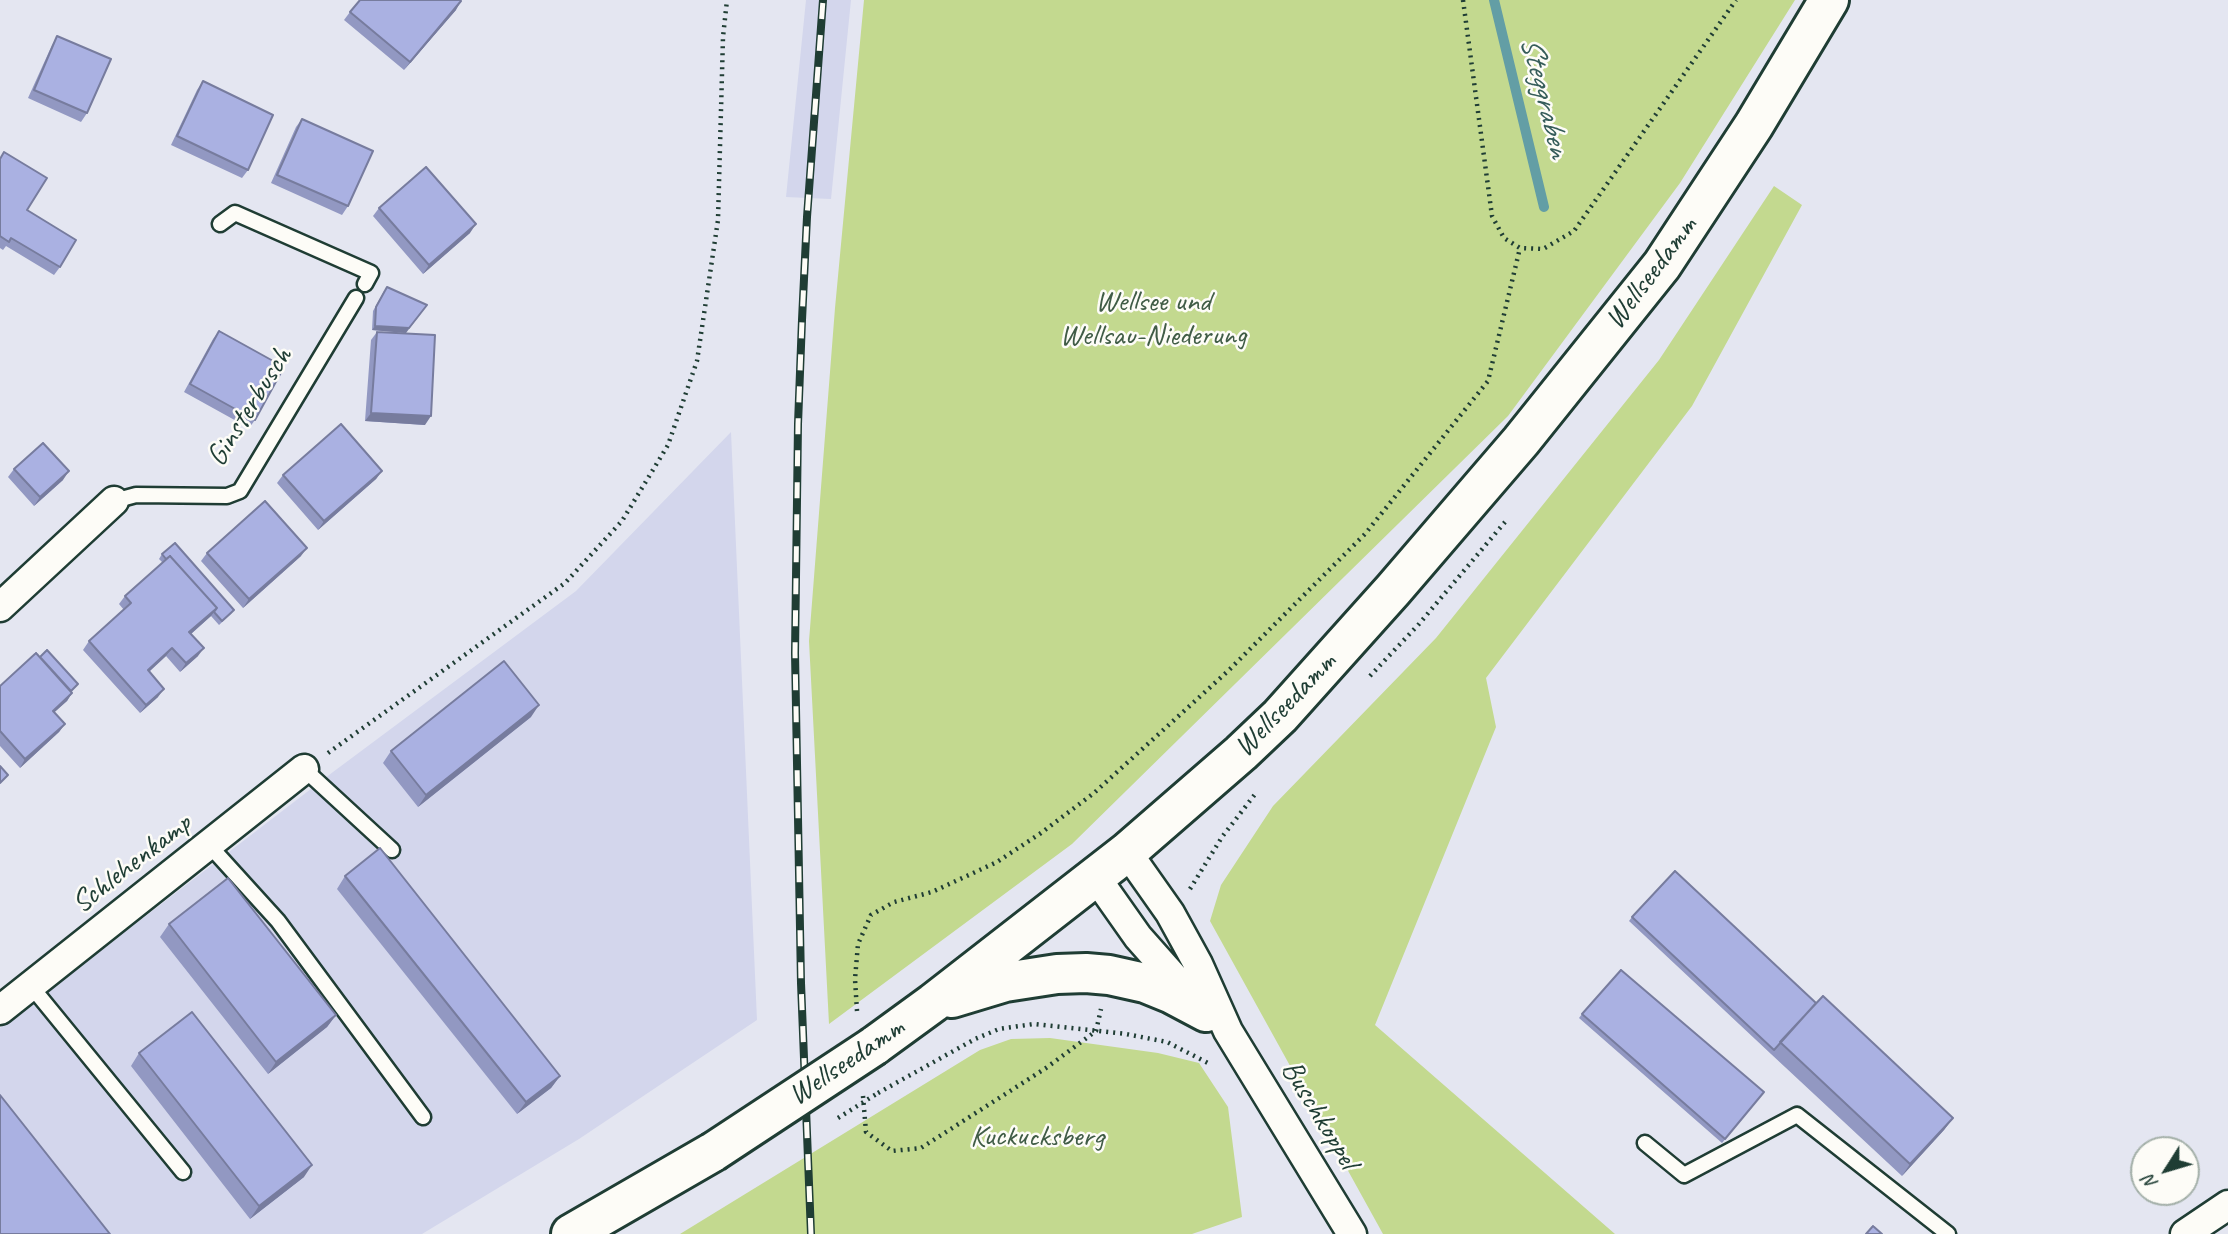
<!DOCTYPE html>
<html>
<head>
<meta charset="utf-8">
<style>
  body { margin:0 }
  #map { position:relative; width:2228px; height:1234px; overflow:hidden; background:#e4e6f1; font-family:Caveat,sans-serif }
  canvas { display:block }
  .north { position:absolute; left:2130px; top:1136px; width:70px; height:70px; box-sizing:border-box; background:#fdfcf7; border:2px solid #a4b0a9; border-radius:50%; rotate:233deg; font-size:19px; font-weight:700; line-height:28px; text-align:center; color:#1f3d34 }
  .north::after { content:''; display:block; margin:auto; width:24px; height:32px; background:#1f3d34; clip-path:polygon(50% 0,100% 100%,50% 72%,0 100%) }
</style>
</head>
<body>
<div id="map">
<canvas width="2228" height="1234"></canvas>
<div class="north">N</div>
</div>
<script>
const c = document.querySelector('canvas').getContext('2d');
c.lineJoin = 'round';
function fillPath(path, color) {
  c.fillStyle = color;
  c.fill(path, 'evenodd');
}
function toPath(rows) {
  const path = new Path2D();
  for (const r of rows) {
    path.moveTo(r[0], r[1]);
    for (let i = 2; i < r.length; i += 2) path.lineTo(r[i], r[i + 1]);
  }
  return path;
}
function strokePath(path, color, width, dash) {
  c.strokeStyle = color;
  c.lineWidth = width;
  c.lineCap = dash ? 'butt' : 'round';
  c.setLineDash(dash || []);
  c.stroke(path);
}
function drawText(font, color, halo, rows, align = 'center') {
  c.font = font + ' Caveat,sans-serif';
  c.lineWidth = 5;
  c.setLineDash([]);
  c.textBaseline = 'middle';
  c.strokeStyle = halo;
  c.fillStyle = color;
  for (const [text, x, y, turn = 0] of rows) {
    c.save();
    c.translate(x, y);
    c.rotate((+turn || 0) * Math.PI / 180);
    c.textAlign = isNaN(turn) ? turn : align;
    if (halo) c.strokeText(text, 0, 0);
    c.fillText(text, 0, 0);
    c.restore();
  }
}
const built = toPath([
  [806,0,851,0,831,199,786,197],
  [731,432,757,1020,579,1139,422,1234,0,1234,0,1028,333,772,576,591]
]);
const green = toPath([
  [864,0,1795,0,1680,183,1508,416,1072,844,829,1024,809,641,835,308],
  [1774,186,1802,205,1692,406,1486,678,1496,727,1375,1025,1615,1234,1383,1234,1210,921,1221,885,1273,806,1436,638,1659,360],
  [1050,1038,1158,1053,1199,1063,1228,1107,1242,1217,1192,1234,680,1234,980,1050,1011,1039]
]);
const stream = toPath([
  [1494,0,1544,207]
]);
const path = toPath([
  [1463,0,1492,216,1504,238,1520,248,1543,249,1574,231,1736,0],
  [1370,676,1419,624,1505,522],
  [328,753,565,583,622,521,668,445,697,361,718,220,723,37,727,0],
  [1190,889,1222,837,1256,793],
  [857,1011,855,979,858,944,871,915,894,902,932,892,997,862,1041,833,1094,793,1228,671,1365,534,1488,381,1520,248],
  [878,1093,975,1039,999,1029,1034,1024,1126,1034,1167,1042,1208,1063],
  [863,1096,866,1132,892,1151,921,1148,1046,1068,1096,1031,1101,1009]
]);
const lane = toPath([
  [220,224,235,213,371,273,365,284],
  [114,501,136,495,227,496,240,491,356,298],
  [304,769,392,850],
  [209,845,278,921,423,1117],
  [31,986,183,1172],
  [1645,1143,1684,1175,1797,1115,1948,1234]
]);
const street = toPath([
  [0,607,114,501],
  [1127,852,1170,913,1198,964,1228,1031,1352,1234],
  [1095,876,1138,937,1193,999],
  [0,1010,304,769],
  [2185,1234,2228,1205]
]);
const secondary = toPath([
  [952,998,1005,982,1057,974,1086,973,1109,975,1145,983,1172,994,1206,1012],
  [874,1046,933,1003,1127,852,1241,753,1280,716,1393,590,1521,441,1662,265,1754,125,1829,0],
  [571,1234,713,1152]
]);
const rail = toPath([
  [811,1234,801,983,795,653,798,424,802,320,807,217,823,0]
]);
const pathBridge = toPath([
  [838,1118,878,1093]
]);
const secondaryBridge = toPath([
  [713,1152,874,1046]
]);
const wall = toPath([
  [456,10,404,70,344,20,350,12],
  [57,36,87,113,81,122,28,98,52,45],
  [203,81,248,170,242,178,171,145,197,90],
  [302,119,348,206,342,215,271,183,296,127],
  [0,158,27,210,60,267,54,275,6,246,3,250,0,248],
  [379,208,470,233,423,274,373,216],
  [384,291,406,333,372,330,373,311],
  [219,331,255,420,249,428,184,392,213,339],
  [377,332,425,425,365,421,371,340],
  [14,469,63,480,34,506,8,477],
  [382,471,376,479,318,530,277,483,283,475],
  [207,553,301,556,243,608,201,561],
  [162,554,234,610,231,614,219,625,211,616,191,634,198,656,180,672,166,656,149,672,158,697,140,713,83,650,89,641,124,610,119,604,125,596,163,563,159,559],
  [40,657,78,684,71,692,72,693,67,701,54,712,65,724,59,732,20,768,0,746,0,686],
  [531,717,418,807,383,763,391,751],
  [345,876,560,1076,551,1088,517,1114,337,889],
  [1632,917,1816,1003,1953,1118,1944,1130,1902,1176,1771,1054,1774,1050,1771,1054,1629,921],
  [169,924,336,1015,327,1027,268,1074,160,937],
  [1582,1014,1764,1092,1722,1143,1579,1018],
  [139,1053,304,1177,250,1219,131,1066]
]);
const shadedWall = toPath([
  [461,1,456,10,404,70,410,62],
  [476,224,470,233,423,274,429,265],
  [427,305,406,333,372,330,375,326],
  [371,413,431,416,425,425,365,421],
  [69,471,63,480,34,506,40,497],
  [382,471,376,479,318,530,324,521],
  [307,548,301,556,243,608,249,599],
  [217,608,211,616,183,641,189,632],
  [172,648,166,656,142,678,148,670],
  [204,648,198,656,180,672,186,663],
  [164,689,158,697,140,713,146,705],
  [72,693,67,701,47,719,53,711],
  [539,705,531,717,418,807,426,795],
  [65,724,59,732,20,768,25,759],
  [336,1015,327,1027,268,1074,276,1062],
  [560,1076,551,1088,517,1114,526,1102],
  [1953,1118,1944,1130,1902,1176,1910,1164],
  [312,1165,304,1177,250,1219,259,1206]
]);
const building = toPath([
  [360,0,460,0,461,1,410,62,350,12,360,0],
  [57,36,111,59,87,113,34,90,57,36],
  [203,81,273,115,248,170,177,136,203,81],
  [302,119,373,151,348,206,277,175,302,119],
  [4,152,47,178,27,210,76,240,60,267,11,238,9,242,0,236,0,159,4,152],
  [426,167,476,224,429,265,379,208,426,167],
  [387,287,427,305,409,328,375,326,376,307,387,287],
  [219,331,284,367,255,420,190,384,219,331],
  [377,332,435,335,431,416,371,413,377,332],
  [341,424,382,471,324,521,283,475,341,424],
  [43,443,69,471,40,497,14,469,43,443],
  [265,501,307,548,249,599,207,553,265,501],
  [175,543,234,610,222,621,214,612,217,608,170,556,166,559,162,554,175,543],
  [170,556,217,608,189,632,204,648,186,663,172,648,148,670,164,689,146,705,89,641,131,603,125,596,170,556],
  [47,650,78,684,71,691,40,657,47,650],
  [36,653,72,693,53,711,65,724,25,759,0,731,0,686,36,653],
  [504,661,539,705,426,795,391,751,504,661],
  [0,766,8,775,0,783,0,766],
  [380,848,560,1076,526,1102,345,876,380,848],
  [1675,871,1816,1003,1774,1050,1632,917,1675,871],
  [228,878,336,1015,276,1062,169,924,228,878],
  [1621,970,1764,1092,1725,1139,1582,1014,1621,970],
  [1823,996,1953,1118,1910,1164,1780,1042,1823,996],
  [192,1012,312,1165,259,1206,139,1053,192,1012],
  [0,1095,110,1234,0,1234,0,1095],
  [1873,1226,1882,1234,1866,1234,1873,1226]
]);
const streetNames = [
  ["Wellseedamm",1652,273,-53],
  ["Ginsterbusch",250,407,-58],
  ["Wellseedamm",1286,705,-46],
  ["Schlehenkamp",132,864,-38],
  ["Wellseedamm",847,1062,-34],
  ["Buschkoppel",1319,1115,59]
];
const parkNames = [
  ["Wellsee und",1153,302],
  ["Wellsau-Niederung",1153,336],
  ["Kuckucksberg",1037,1137]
];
const waterNames = [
  ["Steggraben",1544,97,76]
];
fillPath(built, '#d3d6ec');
fillPath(green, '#c3d98f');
strokePath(stream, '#639ea5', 10);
strokePath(lane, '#1f3d34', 19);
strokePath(street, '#1f3d34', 33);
strokePath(secondary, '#1f3d34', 44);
strokePath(path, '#1f3d34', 4.5, [2, 5]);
strokePath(lane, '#fdfcf7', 14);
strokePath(street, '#fdfcf7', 28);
strokePath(secondary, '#fdfcf7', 38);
strokePath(rail, '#1f3d34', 8);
strokePath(rail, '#fdfcf7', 5, [16]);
strokePath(secondaryBridge, '#1f3d34', 44, []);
strokePath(pathBridge, '#1f3d34', 4.5, [2, 5]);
strokePath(secondaryBridge, '#fdfcf7', 38);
fillPath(wall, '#9298c2');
fillPath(shadedWall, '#777c9e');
fillPath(building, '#aab1e2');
strokePath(building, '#777c9e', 2);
drawText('30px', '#1f3d34', '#fdfcf7', streetNames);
drawText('30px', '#405c46', '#fdfcf7', parkNames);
drawText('italic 32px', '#365d5a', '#fdfcf7', waterNames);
</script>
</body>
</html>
